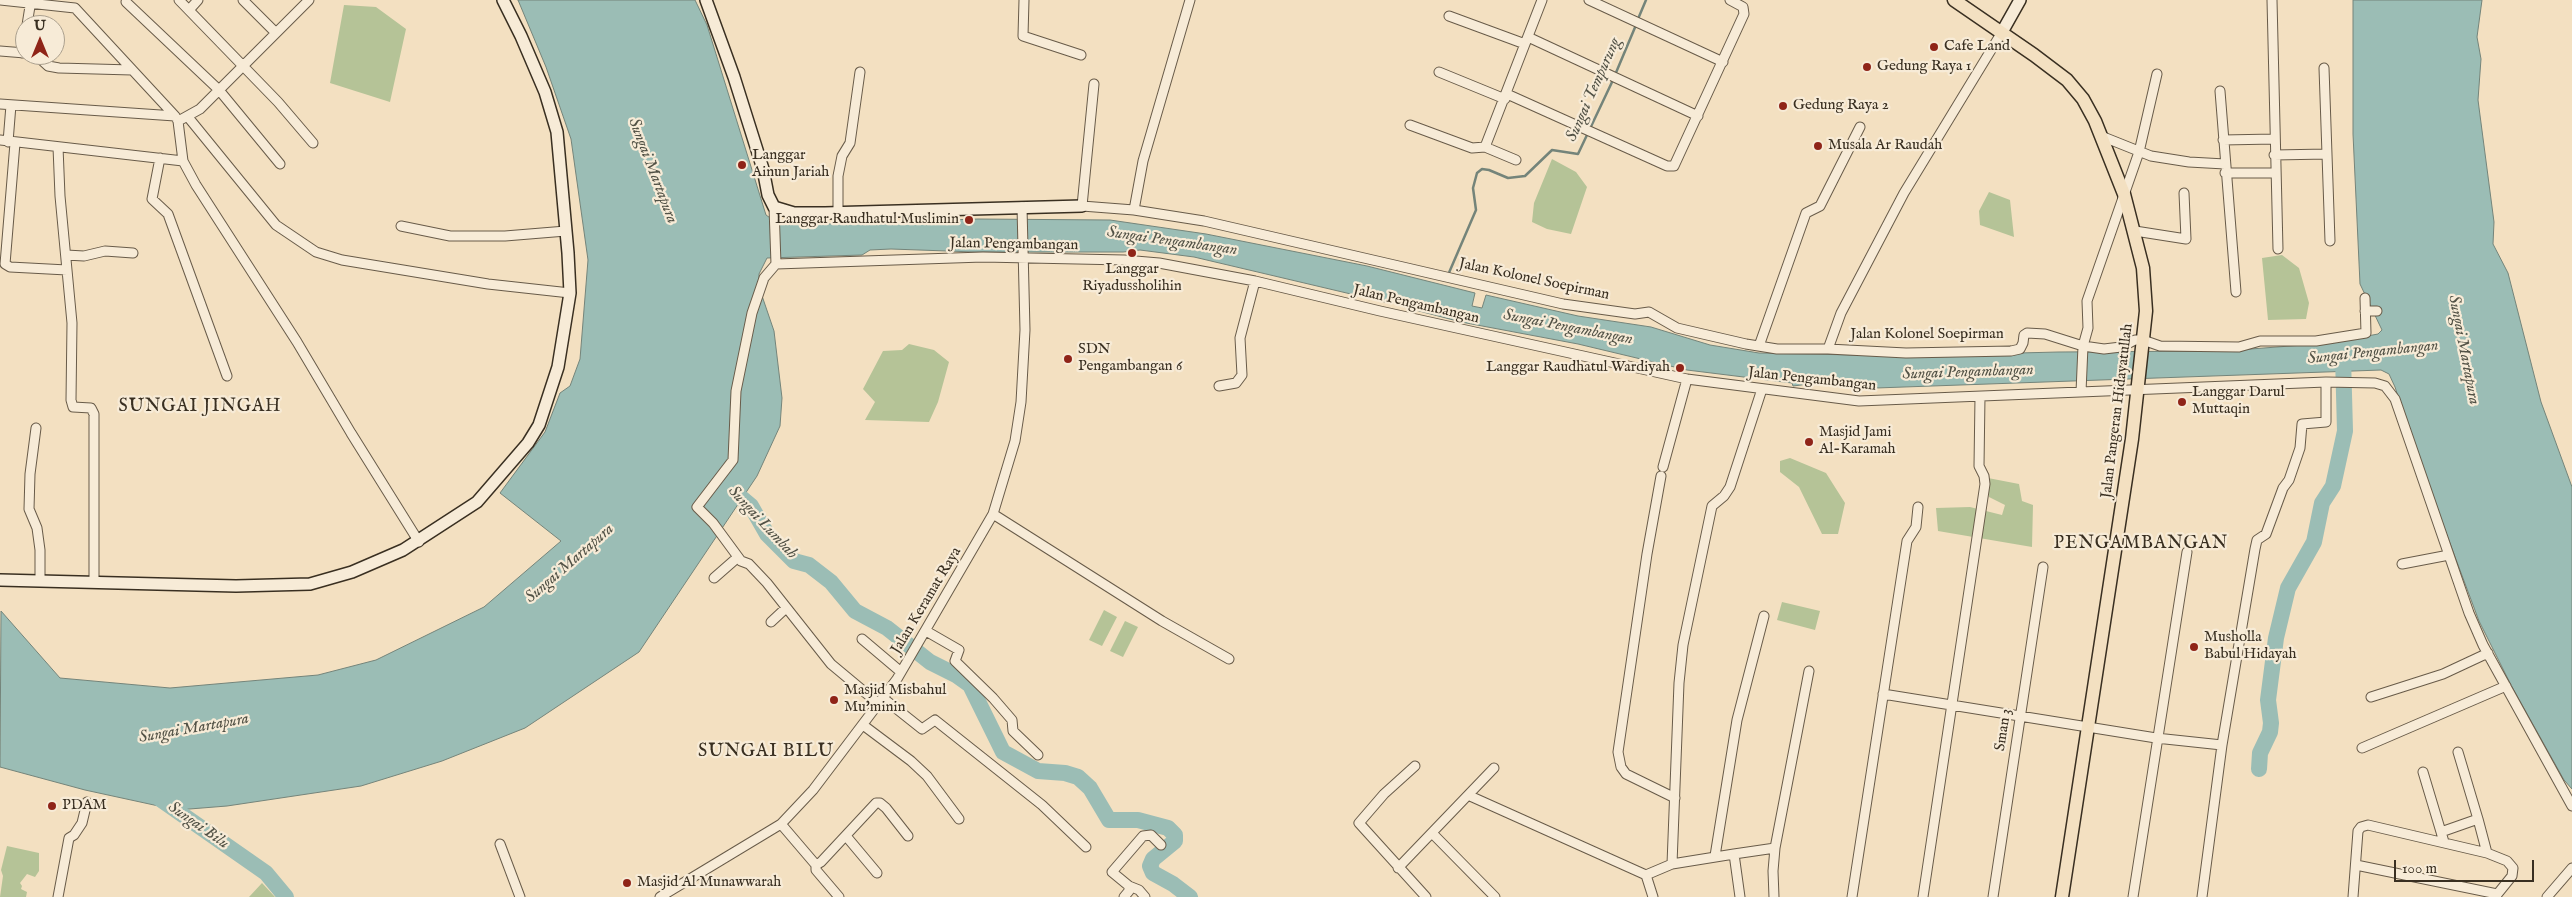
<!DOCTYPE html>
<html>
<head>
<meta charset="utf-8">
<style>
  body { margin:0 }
  #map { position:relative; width:2572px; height:897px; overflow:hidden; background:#f3e0c1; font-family:"IM FELL English",serif }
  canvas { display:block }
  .north { position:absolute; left:15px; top:15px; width:50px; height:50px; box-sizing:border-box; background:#f7ebd7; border:1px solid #aba08e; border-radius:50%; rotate:0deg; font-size:14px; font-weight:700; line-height:20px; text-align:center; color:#392f21 }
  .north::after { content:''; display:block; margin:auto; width:18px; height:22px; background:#8f2418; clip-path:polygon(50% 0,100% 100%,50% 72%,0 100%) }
  .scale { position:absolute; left:2394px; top:860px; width:140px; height:22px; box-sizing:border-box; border:2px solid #392f21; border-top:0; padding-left:6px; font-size:15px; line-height:18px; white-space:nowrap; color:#392f21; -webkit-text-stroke:4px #f7ebd7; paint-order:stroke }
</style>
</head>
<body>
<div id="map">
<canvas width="2572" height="897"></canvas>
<div class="north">U</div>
<div class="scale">100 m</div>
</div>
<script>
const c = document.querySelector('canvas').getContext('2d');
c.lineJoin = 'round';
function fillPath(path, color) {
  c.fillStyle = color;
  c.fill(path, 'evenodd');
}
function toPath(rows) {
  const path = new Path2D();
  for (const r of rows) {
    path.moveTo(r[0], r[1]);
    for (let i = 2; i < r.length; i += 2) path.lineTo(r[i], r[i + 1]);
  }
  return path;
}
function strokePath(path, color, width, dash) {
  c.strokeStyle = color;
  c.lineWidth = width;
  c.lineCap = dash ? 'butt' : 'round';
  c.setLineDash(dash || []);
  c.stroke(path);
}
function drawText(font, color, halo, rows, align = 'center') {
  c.font = font + ' "IM FELL English",serif';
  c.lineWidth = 4.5;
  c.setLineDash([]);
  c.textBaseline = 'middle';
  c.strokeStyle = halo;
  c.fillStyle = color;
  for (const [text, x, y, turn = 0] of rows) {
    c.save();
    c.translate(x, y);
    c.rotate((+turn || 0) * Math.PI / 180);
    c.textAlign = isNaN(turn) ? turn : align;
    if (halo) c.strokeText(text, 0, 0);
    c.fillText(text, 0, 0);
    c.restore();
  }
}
const green = toPath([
  [344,5,376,7,406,29,390,102,330,83],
  [1552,159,1576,172,1587,187,1571,234,1547,229,1532,222,1534,203],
  [1989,192,2010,200,2014,237,1980,225,1979,211],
  [2282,255,2299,268,2309,303,2306,319,2268,320,2262,258],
  [909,344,934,350,949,362,938,402,929,422,865,420,875,402,863,389,883,351,902,350],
  [1790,458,1826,473,1845,503,1838,534,1822,534,1799,487,1780,472,1780,461],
  [1988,478,2019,484,2022,501,2033,505,2032,547,1938,531,1936,508,1970,507,2002,515,2005,505,1989,497],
  [1782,602,1820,611,1815,630,1777,620],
  [1104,610,1117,617,1102,646,1089,640],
  [1125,621,1138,627,1123,657,1110,651],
  [7,846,39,853,39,871,35,877,27,874,20,883,22,886,21,889,27,892,26,897,0,897,3,876,1,870],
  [262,883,275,897,249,897]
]);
const water = toPath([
  [518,0,695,0,707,25,766,215,776,222,823,224,978,219,1110,220,1206,234,1367,266,1475,293,1472,306,1482,308,1486,295,1578,316,1651,327,1710,345,1759,353,1901,356,2058,352,2224,351,2330,343,2378,334,2382,330,2360,284,2353,134,2353,0,2482,0,2477,37,2481,59,2478,100,2494,222,2493,244,2508,273,2541,402,2572,487,2572,789,2564,780,2511,685,2479,621,2420,463,2395,387,2389,374,2381,370,1876,388,1809,384,1793,386,1792,383,1687,370,1578,344,1461,322,1404,307,1406,300,1391,296,1389,303,1194,257,1140,250,1123,252,975,252,891,249,870,250,862,255,767,258,759,274,759,287,774,331,782,398,780,426,757,476,639,652,525,728,442,761,361,786,227,806,177,810,85,790,0,767,1,611,60,678,170,688,318,675,376,660,484,607,561,541,500,493,545,432,560,393,570,386,580,359,588,260,571,139,546,67,518,0]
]);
const stream = toPath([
  [1638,19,1646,0],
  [1615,75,1636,25],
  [1448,275,1476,210,1473,188,1477,173,1482,169,1489,170,1508,178,1525,176,1552,150,1578,154,1613,80]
]);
const river = toPath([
  [726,485,751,506,767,534,794,561,809,565,831,582,855,611,887,628,930,662,956,675,970,685,1003,752,1038,771,1065,773,1078,777,1090,788,1109,820,1138,820,1168,828,1175,835,1175,841,1153,859,1150,866,1153,873,1173,884,1190,897],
  [2259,769,2260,753,2270,732,2271,723,2268,700,2276,638,2288,588,2314,542,2322,503,2333,486,2345,431,2343,357],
  [160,799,266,873,286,897]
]);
const street = toPath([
  [0,0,75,8,175,116,178,121,183,161,196,185,297,342,351,433,419,542],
  [179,0,278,102,313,143],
  [243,0,275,32],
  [1024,0,1023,36,1081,55],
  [1589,0,1723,62],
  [2272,0,2278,249],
  [126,2,219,90,280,164],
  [189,10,198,0],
  [1449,16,1525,44],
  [27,25,31,0],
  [1528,37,1698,116],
  [0,51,25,53],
  [22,53,25,36],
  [36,55,48,66,59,68,132,70],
  [2324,68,2330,241],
  [1439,72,1505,99],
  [1094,84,1082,206,1134,210,1204,221,1563,304,1635,314,1649,312,1677,328,1746,344,1777,349,1828,349,1906,353,2011,351,2020,349,2023,343,2024,335,2027,333,2045,334,2083,346,2104,349,2121,347,2135,340,2143,340,2160,346,2239,347,2260,341,2316,341,2366,333,2365,298],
  [2220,91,2236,292],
  [1507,94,1667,166,1674,166,1744,14,1743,7,1730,0],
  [0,104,175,116],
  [188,117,276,225,316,252,342,260,488,284,570,293],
  [182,119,200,109,309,0],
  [1410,125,1472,148,1485,147,1516,160],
  [2101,136,2151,156,2189,162,2225,164],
  [0,140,183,161],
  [2223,140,2274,139],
  [8,142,11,105],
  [15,143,5,264,10,267,67,270],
  [58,147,60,196,72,323,71,400,73,407,91,408,94,414,94,582],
  [1485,147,1542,0],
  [2274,155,2327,154],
  [160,158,152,199,168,214,227,376],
  [2225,173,2275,173],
  [774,207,776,264,764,278,752,313,736,391,733,460,697,507,713,523,741,561,749,564,767,583,831,664,879,704],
  [1134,210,1143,161,1190,0],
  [838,212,838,176,842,156,850,143,860,72],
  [401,226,450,236,505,236,566,231],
  [2135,231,2186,239,2184,193],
  [66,255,84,256,105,251,133,253],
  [776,264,983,257,1124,260,1159,263,1255,281,1380,311,1687,379,1859,401,2326,382,2375,383,2385,386,2395,399,2469,613,2483,645,2572,806],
  [2365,311,2377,311],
  [1759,346,1806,213,1820,206,1860,127],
  [1828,349,1841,313,1904,193,2002,32],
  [1219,386,1236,383,1242,375,1240,338,1255,281],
  [2081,392,2083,346,2088,328,2087,301,2139,152,2157,74],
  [36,428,30,474,29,509,37,528,40,550,40,581],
  [1663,467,1687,379],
  [1661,476,1647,554,1618,752,1621,767,1626,774,1675,798],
  [993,514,1162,621,1229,659],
  [2402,564,2449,555],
  [714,578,738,557],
  [771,622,786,608],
  [926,631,959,650,955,661,993,698,1012,720,1013,731,1038,755],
  [862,639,901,672],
  [1883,694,2156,738,2222,745],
  [2371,697,2443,674,2488,653],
  [883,698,922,729,935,720,1042,805,1086,847],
  [863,725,911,761,927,776,959,819],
  [2362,748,2506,686],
  [1415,766,1384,794,1359,823,1426,897],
  [2423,772,2441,832],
  [1470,796,1646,875,1653,897],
  [2478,819,2487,853],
  [781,824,816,865,821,862,876,803,880,803,886,808,908,836],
  [1433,834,1495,897],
  [846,836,877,873],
  [2444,842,2441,832,2478,819,2458,752],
  [500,844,520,897],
  [1775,848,1809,671],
  [1734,854,1775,848,1773,871,1774,897],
  [1715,856,1737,720,1764,616],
  [1672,864,1679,683,1683,645,1712,506,1724,496,1730,487,1762,389],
  [816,865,816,870,839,897],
  [2356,865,2497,894],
  [1398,868,1494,768],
  [1646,875,1672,864,1734,854,1740,897],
  [1129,886,1139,890,1145,897],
  [58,897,69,838,74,835,82,823,87,802],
  [660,897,781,824,813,790,897,679,993,514,1015,441,1021,402,1025,330,1022,207],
  [1124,897,1129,891,1129,886,1112,872,1143,836,1151,835,1161,845],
  [1852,897,1907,541,1916,527,1918,507],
  [1923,897,1985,484,1984,476,1979,466,1980,397],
  [1993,897,2043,567],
  [2133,897,2187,552],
  [2202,897,2222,745,2255,549,2257,540,2266,534,2283,488,2289,480,2300,448,2302,424,2326,422,2326,382],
  [2353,897,2358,831,2361,827,2368,825,2487,853,2507,861,2513,868,2512,876,2495,897],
  [2547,897,2572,868]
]);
const secondary = toPath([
  [706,0,734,77,763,169,768,195,774,207,794,213,825,213,1082,206],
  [2002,32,2020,0],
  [0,580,236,586,310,584,352,572,403,550,477,502,528,443,539,425,558,367,570,293,568,253,557,132,545,92,521,36,503,0]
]);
const primary = toPath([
  [1954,0,2034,55,2067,80,2083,99,2095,121,2124,194,2143,268,2146,311,2132,439,2062,897]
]);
const markers = [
  [1934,47,5,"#8f2418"],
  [1867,67,5,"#8f2418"],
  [1783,106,5,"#8f2418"],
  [1818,146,5,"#8f2418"],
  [742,165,5,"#8f2418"],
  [969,220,5,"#8f2418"],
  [1132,253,5,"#8f2418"],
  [1068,359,5,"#8f2418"],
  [1680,368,5,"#8f2418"],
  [2182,402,5,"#8f2418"],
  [1809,442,5,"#8f2418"],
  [2194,647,5,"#8f2418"],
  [834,700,5,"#8f2418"],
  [52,806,5,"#8f2418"],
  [627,883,5,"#8f2418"]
];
const poiNames = [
  ["Cafe Land",1944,47],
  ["Gedung Raya 1",1877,67],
  ["Gedung Raya 2",1793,106],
  ["Musala Ar Raudah",1828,146],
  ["Langgar",752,156],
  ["Ainun Jariah",752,173],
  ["Langgar Raudhatul Muslimin",959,220,"right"],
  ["Langgar",1132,270,"center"],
  ["Riyadussholihin",1132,287,"center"],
  ["SDN",1078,350],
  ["Pengambangan 6",1078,367],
  ["Langgar Raudhatul Wardiyah",1670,368,"right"],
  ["Langgar Darul",2192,393],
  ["Muttaqin",2192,410],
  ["Masjid Jami",1819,433],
  ["Al-Karamah",1819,450],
  ["Musholla",2204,638],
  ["Babul Hidayah",2204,655],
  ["Masjid Misbahul",844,691],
  ["Mu'minin",844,708],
  ["PDAM",62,806],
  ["Masjid Al Munawwarah",637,883]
];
const streetNames = [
  ["Jalan Pengambangan",1014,245,1],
  ["Jalan Kolonel Soepirman",1534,280,12],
  ["Jalan Pengambangan",1416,305,13],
  ["Jalan Kolonel Soepirman",1927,335],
  ["Jalan Pengambangan",1812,380,6],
  ["Jalan Pangeran Hidayatullah",2118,411,-83],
  ["Jalan Keramat Raya",927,601,-59],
  ["Sman 3",2004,730,-81]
];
const waterNames = [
  ["Sungai Tempurung",1594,90,-66],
  ["Sungai Martapura",652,171,69],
  ["Sungai Pengambangan",1172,242,8],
  ["Sungai Pengambangan",1568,328,11],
  ["Sungai Martapura",2463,350,79],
  ["Sungai Pengambangan",2373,353,-6],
  ["Sungai Pengambangan",1968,373,-2],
  ["Sungai Lumbah",762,523,47],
  ["Sungai Martapura",570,564,-41],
  ["Sungai Martapura",194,729,-10],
  ["Sungai Bilu",198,826,35]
];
const quarterNames = [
  ["SUNGAI JINGAH",200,407],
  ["PENGAMBANGAN",2141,544],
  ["SUNGAI BILU",766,752]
];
fillPath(green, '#b5c397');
fillPath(water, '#9bbdb5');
strokePath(water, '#74847a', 1);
strokePath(stream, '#74847a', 2.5);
strokePath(river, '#9bbdb5', 16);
strokePath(street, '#685b49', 11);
strokePath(secondary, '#392f21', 14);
strokePath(primary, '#392f21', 15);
strokePath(street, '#f7ebd7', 9);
strokePath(secondary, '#f7ebd7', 11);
strokePath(primary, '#f3e0c1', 12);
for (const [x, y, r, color] of markers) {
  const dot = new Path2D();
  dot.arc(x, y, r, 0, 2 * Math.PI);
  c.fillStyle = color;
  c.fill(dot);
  strokePath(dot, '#f7ebd7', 2);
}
drawText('15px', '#392f21', '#f7ebd7', poiNames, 'left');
drawText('15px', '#392f21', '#f7ebd7', streetNames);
drawText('italic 16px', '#525246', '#f7ebd7', waterNames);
c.letterSpacing = '1px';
drawText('18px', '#392f21', '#f7ebd7', quarterNames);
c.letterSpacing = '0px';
</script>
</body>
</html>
